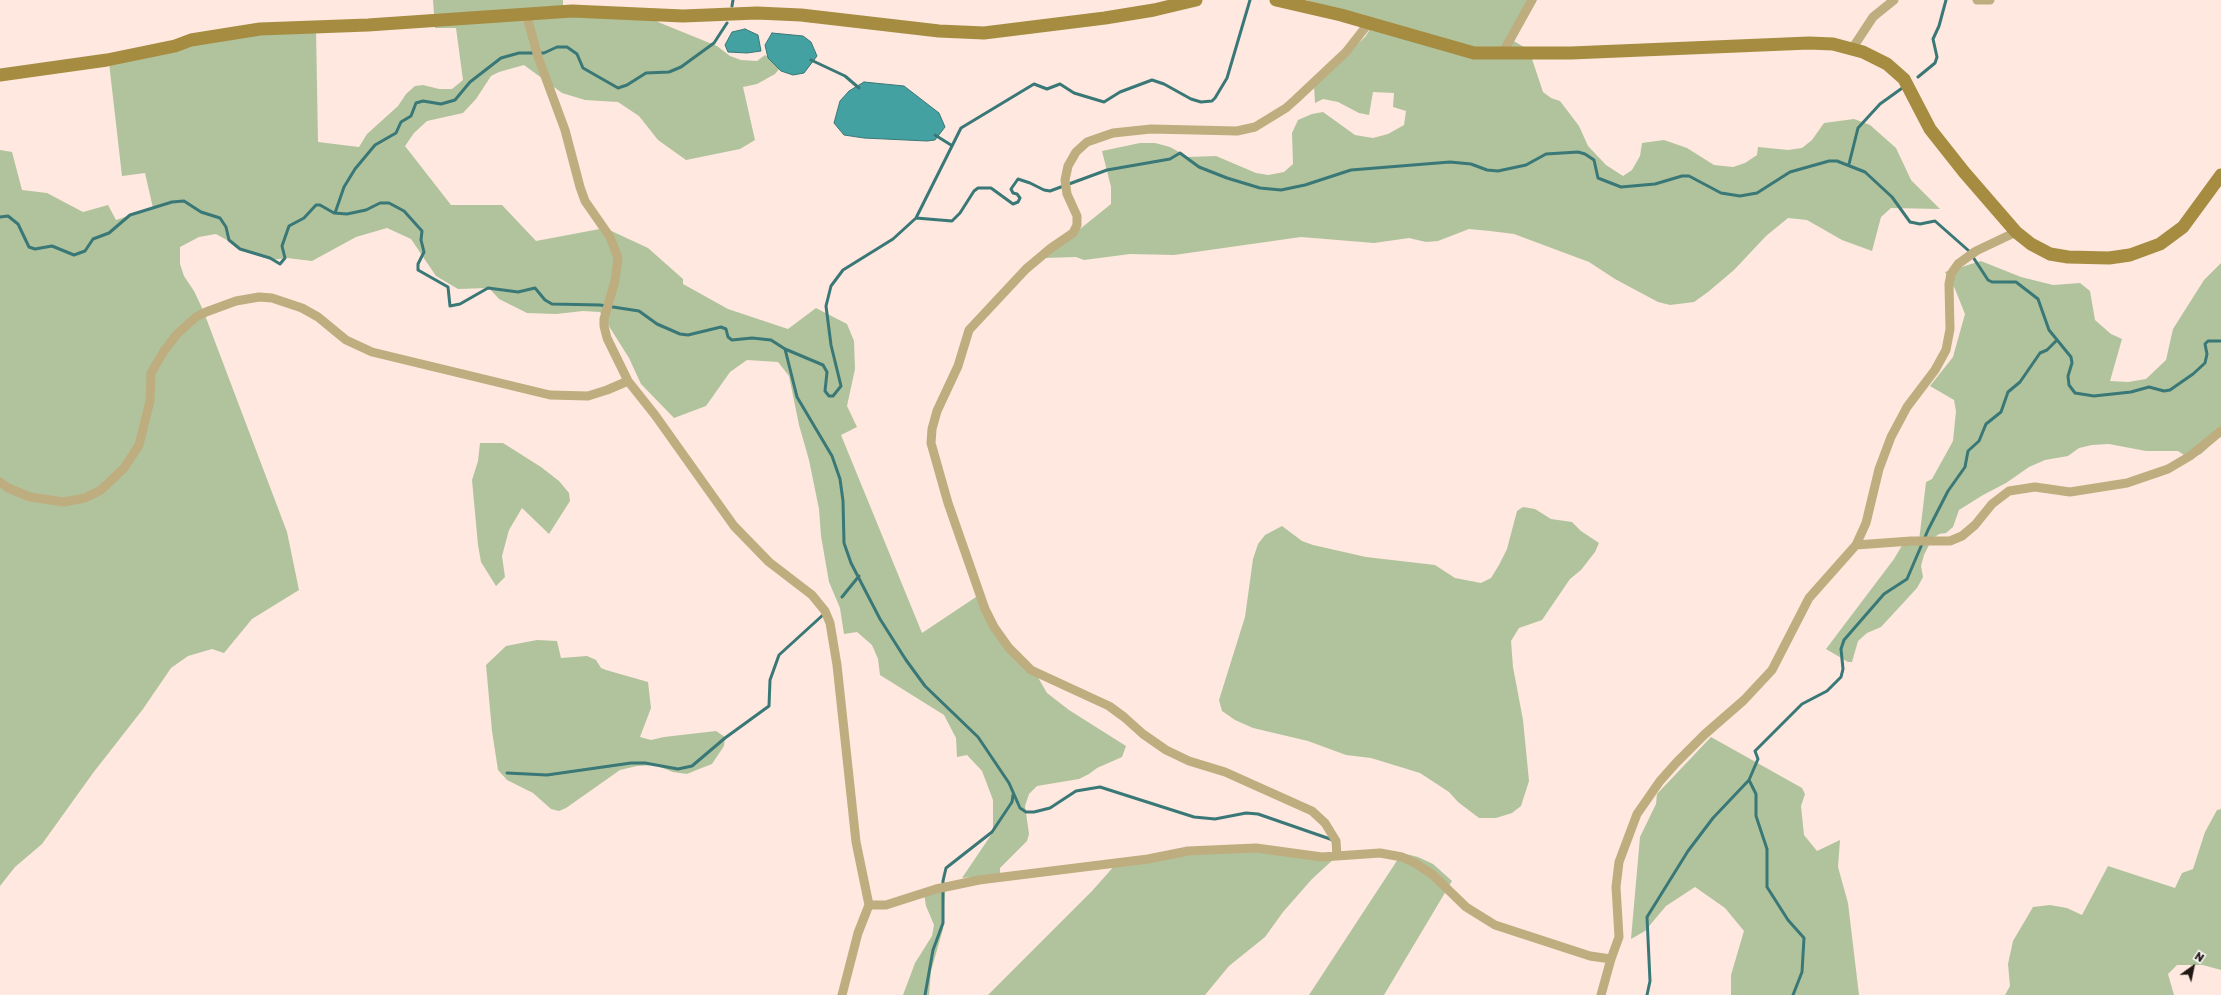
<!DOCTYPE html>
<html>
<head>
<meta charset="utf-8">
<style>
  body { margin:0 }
  #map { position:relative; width:2221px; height:995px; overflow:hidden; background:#fee8df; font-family:"Golos Text",sans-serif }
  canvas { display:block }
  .north { position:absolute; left:2173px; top:947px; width:40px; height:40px; -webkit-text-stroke:3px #fefaf8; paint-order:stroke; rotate:33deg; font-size:11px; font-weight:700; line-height:16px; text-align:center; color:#201815 }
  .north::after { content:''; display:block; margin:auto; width:14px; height:18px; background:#201815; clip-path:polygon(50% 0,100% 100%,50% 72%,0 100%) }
</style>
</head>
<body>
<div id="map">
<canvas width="2221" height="995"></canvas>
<div class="north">N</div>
</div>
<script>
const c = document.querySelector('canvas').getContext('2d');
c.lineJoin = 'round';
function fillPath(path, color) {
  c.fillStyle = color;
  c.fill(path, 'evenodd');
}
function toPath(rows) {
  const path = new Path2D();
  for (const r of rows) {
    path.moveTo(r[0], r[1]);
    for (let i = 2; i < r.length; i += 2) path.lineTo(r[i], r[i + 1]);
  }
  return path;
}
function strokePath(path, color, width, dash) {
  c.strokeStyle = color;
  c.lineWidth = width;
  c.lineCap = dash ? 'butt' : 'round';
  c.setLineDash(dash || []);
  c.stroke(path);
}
const green = toPath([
  [433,0,563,0,563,5,649,13,658,22,717,46,730,56,741,60,757,61,765,55,780,68,775,74,757,84,743,87,755,140,740,149,686,160,658,140,639,116,618,102,585,100,562,93,524,65,499,72,491,76,476,99,463,113,427,121,414,133,405,146,451,205,502,205,536,241,605,228,648,248,683,279,683,284,728,309,788,329,816,308,847,324,854,341,855,369,847,406,857,427,841,435,922,633,982,593,989,611,1008,641,1036,674,1047,693,1069,710,1126,746,1122,757,1097,768,1089,774,1079,779,1037,786,1029,794,1025,806,1029,834,1027,841,1000,868,1000,877,988,876,962,878,993,832,993,800,982,771,967,755,957,757,956,738,944,715,880,675,878,659,872,645,857,632,844,634,840,608,829,582,821,536,819,509,809,460,799,425,789,376,778,362,747,360,730,372,706,406,674,418,641,384,629,358,600,312,583,311,556,314,527,313,499,299,489,288,458,289,436,276,411,239,387,228,356,237,312,261,287,258,271,260,248,252,216,234,199,237,180,247,180,264,184,276,194,291,203,310,287,532,299,590,252,619,224,653,212,649,188,656,171,668,143,709,93,773,42,844,15,867,0,886,0,150,12,152,22,190,47,193,83,212,108,205,116,220,153,208,145,173,122,176,108,54,169,41,316,29,318,142,359,147,367,134,398,106,406,94,415,86,423,85,439,89,452,89,463,80,456,28,435,28],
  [1306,0,1537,0,1512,40,1529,50,1543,92,1551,98,1560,101,1579,126,1588,146,1606,165,1623,176,1632,170,1640,156,1642,143,1664,140,1687,148,1714,165,1733,167,1745,163,1757,155,1758,147,1788,150,1802,148,1812,140,1824,123,1854,119,1870,125,1896,148,1911,180,1940,209,1891,208,1881,217,1872,251,1842,240,1807,220,1788,218,1766,236,1734,270,1708,292,1694,302,1670,305,1658,302,1615,279,1589,262,1514,234,1490,231,1469,229,1438,241,1426,242,1409,238,1374,243,1301,237,1174,255,1130,254,1084,260,1076,257,1044,258,1111,204,1111,187,1102,151,1140,143,1155,143,1170,147,1188,157,1216,156,1256,173,1268,175,1284,172,1293,164,1292,133,1298,120,1312,114,1323,112,1355,135,1373,138,1388,134,1404,125,1406,111,1393,107,1394,93,1373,92,1369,115,1359,113,1338,102,1323,99,1315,103,1314,86,1365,37,1369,31,1370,19],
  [1981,261,2021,277,2053,285,2080,283,2090,291,2095,320,2111,334,2122,339,2110,381,2128,382,2146,379,2166,360,2173,329,2204,280,2221,263,2221,436,2201,454,2187,460,2184,455,2178,451,2146,451,2109,444,2092,445,2079,448,2068,456,2045,460,2029,467,2006,483,1983,495,1959,510,1953,527,1946,533,1939,534,1932,539,1924,555,1921,566,1923,577,1917,588,1881,627,1867,633,1858,641,1852,662,1848,662,1826,649,1894,559,1904,542,1919,541,1926,482,1932,479,1953,441,1956,411,1954,400,1930,386,1953,357,1965,314,1955,289,1945,272],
  [480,443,503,443,541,467,559,481,569,493,570,501,549,534,522,508,509,530,502,556,505,577,496,586,481,562,478,545,472,480,478,461],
  [1523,507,1535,509,1551,519,1572,522,1581,531,1599,543,1595,552,1581,570,1570,579,1542,620,1519,628,1511,641,1513,667,1523,720,1529,781,1521,806,1512,813,1496,818,1479,818,1458,802,1449,792,1420,773,1371,758,1346,755,1308,741,1253,728,1235,720,1222,711,1219,700,1245,617,1253,559,1258,544,1265,535,1282,526,1302,541,1313,545,1366,557,1435,565,1455,578,1481,583,1491,578,1499,565,1507,549,1517,511],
  [537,640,557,641,561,658,587,656,596,660,601,668,606,670,648,682,651,708,640,737,651,740,664,737,716,731,725,737,724,746,712,764,699,769,687,774,673,772,655,765,637,766,620,770,566,808,559,811,551,809,533,793,507,780,498,770,492,731,486,665,506,646],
  [1711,737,1802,788,1805,794,1801,806,1804,835,1817,851,1840,840,1838,867,1848,903,1859,995,1731,995,1731,975,1744,931,1725,908,1695,887,1666,906,1645,931,1631,939,1640,837,1656,804,1657,794],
  [2221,809,2221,970,2203,965,2177,965,2168,974,2174,995,2005,995,2010,986,2008,964,2013,941,2033,907,2050,905,2067,908,2082,915,2108,866,2175,888,2182,873,2193,869,2205,832,2217,810],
  [1202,848,1336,857,1312,879,1283,912,1265,937,1229,966,1205,995,988,995,1092,891,1116,864],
  [1402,853,1418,857,1433,864,1452,881,1384,995,1309,995],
  [945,885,943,929,931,971,929,995,903,995,915,963,932,936,934,925,926,906,924,893]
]);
const water = toPath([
  [745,29,758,35,761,51,747,53,728,52,725,45,732,32,745,29],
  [772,33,803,36,811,42,817,56,804,73,793,75,781,71,768,58,765,45,772,33],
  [864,82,904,86,939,113,945,127,935,140,927,141,864,138,844,135,834,123,840,101,849,91,864,82]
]);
const stream = toPath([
  [732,6,733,0],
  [811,60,845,76,859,88],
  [1918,77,1935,63,1937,57,1933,39,1939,26,1946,0],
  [935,135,951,145],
  [1849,164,1858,128,1880,104,1905,86],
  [335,213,344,187,355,169,375,145,396,133,401,122,411,116,416,103,423,101,441,104,455,100,470,82,501,58,519,53,544,53,557,47,567,47,577,54,583,68,618,88,627,85,646,73,669,72,681,67,714,43,727,23],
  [0,217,8,216,18,224,29,247,35,249,52,246,74,255,85,251,93,239,109,233,130,215,172,202,184,201,201,212,220,218,226,227,229,240,240,249,270,258,280,264,285,258,282,246,289,226,304,218,316,205,320,205,334,213,347,214,366,210,380,203,389,203,404,211,422,231,421,240,424,252,418,264,418,270,448,287,450,306,460,304,488,288,518,292,535,288,545,300,552,304,600,305,639,311,657,324,680,334,688,335,721,327,726,329,728,337,732,340,752,338,771,340,785,349,823,365,827,372,825,391,829,396,833,396,841,386,831,345,826,306,831,286,843,270,893,239,916,218,961,128,1034,84,1047,89,1060,84,1074,93,1104,102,1120,92,1152,80,1164,84,1191,99,1201,102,1212,101,1215,98,1227,78,1250,0],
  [916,218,952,221,960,213,974,191,978,188,991,188,1013,204,1018,202,1020,198,1017,194,1013,193,1011,189,1018,179,1030,183,1044,190,1050,191,1107,170,1170,159,1180,153,1199,167,1227,178,1260,188,1281,190,1305,185,1351,170,1450,162,1471,164,1487,170,1498,171,1526,165,1546,154,1578,152,1585,154,1594,160,1598,178,1621,187,1655,184,1682,176,1689,176,1721,193,1740,196,1757,193,1790,172,1829,161,1837,161,1865,172,1892,197,1910,222,1920,224,1935,221,1969,251,1988,280,1992,282,2016,282,2038,299,2049,330,2071,357,2072,363,2068,376,2069,385,2075,393,2094,396,2131,392,2149,387,2164,391,2170,390,2193,374,2205,363,2207,354,2205,344,2208,341,2221,341],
  [785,349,797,397,832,456,840,479,843,501,844,543,851,563,880,619,906,660,925,686,978,737,1009,783,1020,808,1026,812,1034,812,1050,808,1076,791,1100,787,1194,817,1215,819,1246,813,1258,814,1333,840],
  [842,597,859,576],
  [507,773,547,775,631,763,645,763,678,769,692,766,725,738,769,706,770,680,779,655,824,614],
  [925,995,933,950,943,923,943,881,946,868,992,832,1012,802,1013,795],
  [1647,995,1650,981,1647,917,1688,851,1713,818,1749,780],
  [1793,995,1802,972,1804,938,1788,920,1767,887,1767,849,1756,816,1756,794,1749,780,1758,759,1755,751,1802,704,1827,691,1841,677,1843,669,1841,649,1844,640,1884,594,1907,579,1928,530,1948,491,1965,467,1968,451,1979,441,1986,424,2001,412,2008,392,2020,382,2040,353,2047,350,2057,340]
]);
const street = toPath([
  [1977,0,1990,0],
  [526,13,538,57,565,130,580,187,585,201,610,237,618,258,615,281,604,319,604,326,607,338,628,381,655,415,734,526,769,562,812,595,825,611,830,623,837,665,856,842,869,905],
  [1852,49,1873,17,1894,0],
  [1502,54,1532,0],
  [0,482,8,488,30,497,64,502,85,498,101,490,124,468,139,445,150,401,151,373,164,351,177,334,196,317,206,312,236,301,259,297,272,298,302,308,318,317,346,340,372,352,550,395,588,396,607,390,628,381],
  [1856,545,1911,541,1950,541,1962,536,1975,525,1992,504,2009,491,2035,487,2070,492,2127,483,2168,469,2190,456,2221,431],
  [1337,856,1336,841,1325,823,1312,811,1225,772,1189,761,1166,750,1143,734,1124,717,1109,706,1031,670,1009,648,994,627,985,609,948,503,931,443,932,429,937,411,958,366,969,330,1026,269,1051,248,1073,233,1077,225,1077,216,1067,194,1065,180,1068,166,1076,152,1087,142,1113,133,1151,129,1237,131,1255,127,1286,108,1295,100,1346,52,1368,24],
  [842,995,858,933,869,905,886,905,936,889,979,880,1148,859,1188,851,1256,848,1322,857,1380,853,1402,857,1415,863,1433,875,1466,907,1495,925,1590,956,1611,959,1619,937,1616,887,1619,862,1637,814,1660,781,1676,763,1705,734,1744,700,1772,670,1809,598,1856,545,1866,523,1879,469,1891,437,1907,407,1935,370,1946,350,1950,329,1949,284,1951,274,1958,264,1976,251,2016,232],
  [1601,995,1611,959]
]);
const secondary = toPath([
  [1276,0,1341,15,1474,53,1571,53,1809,43,1833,44,1863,52,1887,64,1904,79,1930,129,1964,172,2016,232,2031,244,2050,254,2068,257,2109,258,2130,255,2160,244,2183,227,2221,175],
  [0,75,107,60,175,46,191,40,260,29,368,25,572,11,683,16,757,13,801,15,939,31,984,33,1105,18,1154,10,1196,0]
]);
fillPath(green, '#b1c39d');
fillPath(water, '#44a1a1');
strokePath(water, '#397877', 1);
strokePath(stream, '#397877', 3);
strokePath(street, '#bead7e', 9);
strokePath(secondary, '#a68c41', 13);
</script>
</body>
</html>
